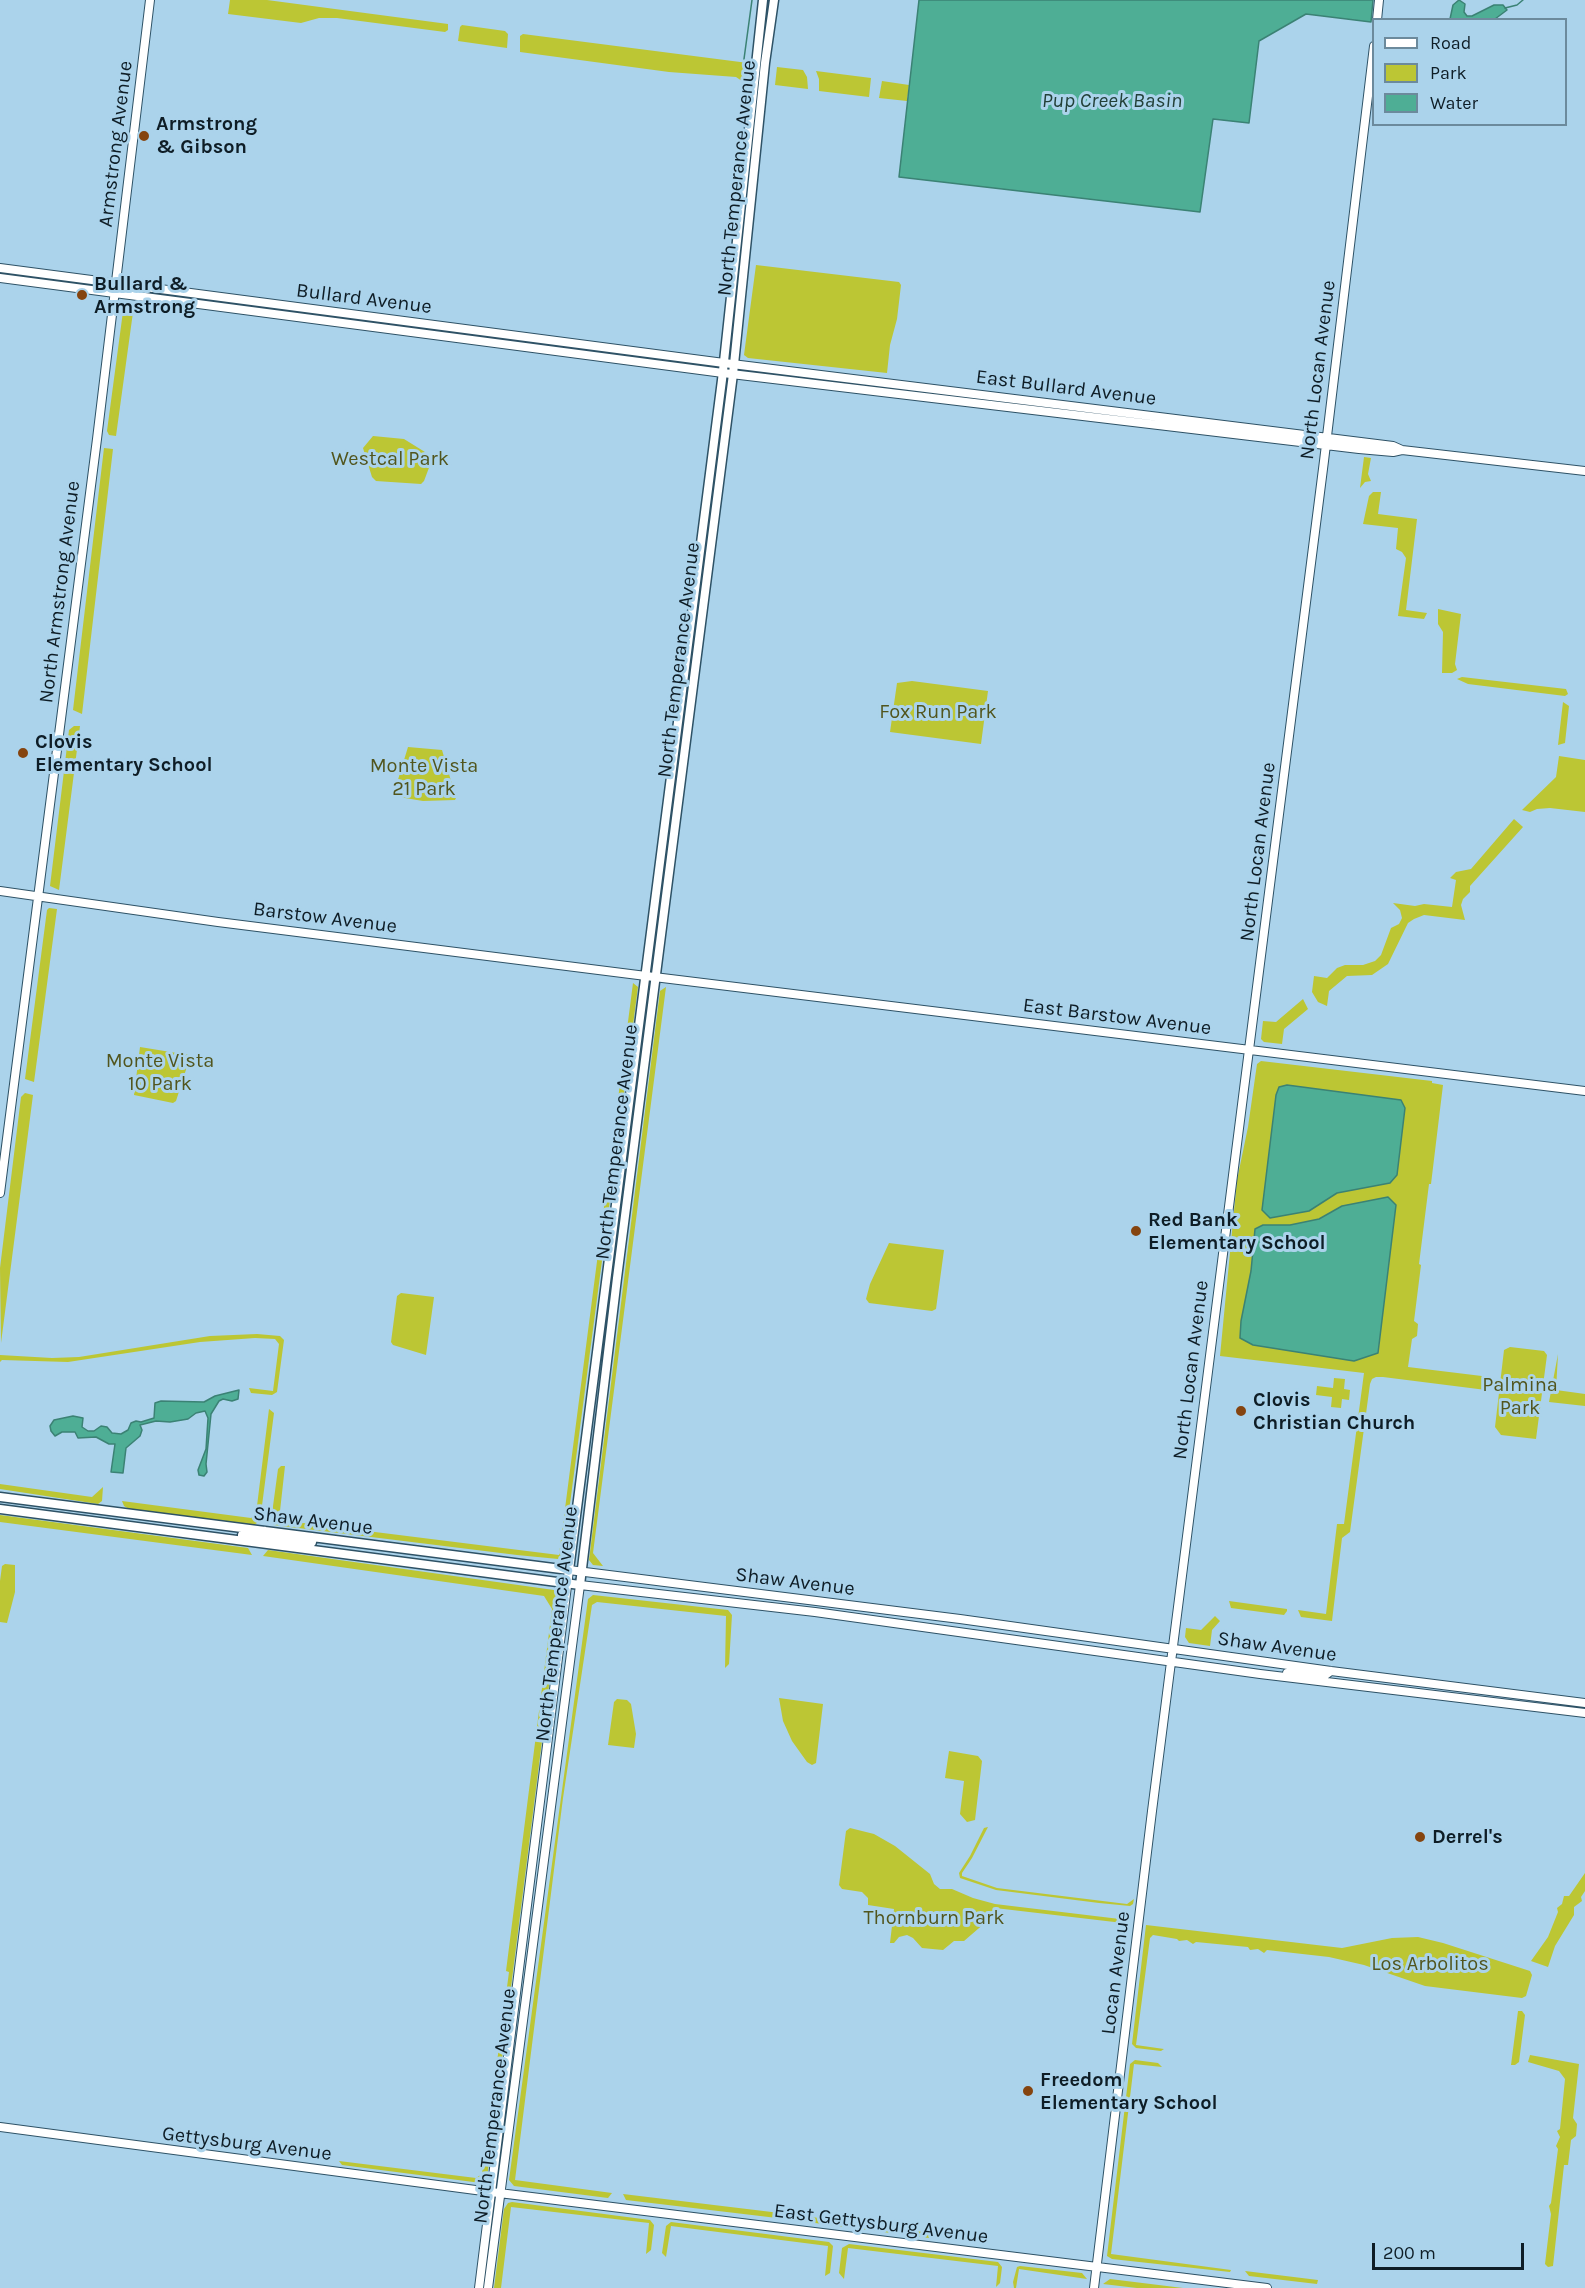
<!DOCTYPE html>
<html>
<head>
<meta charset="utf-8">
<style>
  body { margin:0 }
  #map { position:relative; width:1585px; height:2288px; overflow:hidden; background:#abd3eb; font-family:Karla,sans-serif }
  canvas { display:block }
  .legend { position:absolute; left:1372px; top:18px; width:195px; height:108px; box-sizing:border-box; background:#abd3eb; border:2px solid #6c8a9c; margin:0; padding:8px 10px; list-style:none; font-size:18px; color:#0e1d26 }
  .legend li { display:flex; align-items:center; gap:12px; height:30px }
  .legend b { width:30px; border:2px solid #6c8a9c }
  .scale { position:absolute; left:1372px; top:2243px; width:152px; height:27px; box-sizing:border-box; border:3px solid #0e1d26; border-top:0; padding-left:8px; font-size:18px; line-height:21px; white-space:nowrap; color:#0e1d26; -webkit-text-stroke:4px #abd3eb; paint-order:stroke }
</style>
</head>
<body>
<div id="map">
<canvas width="1585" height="2288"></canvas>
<ul class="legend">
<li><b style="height:8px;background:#fff"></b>Road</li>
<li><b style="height:16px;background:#bcc634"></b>Park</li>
<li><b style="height:16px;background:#4eae95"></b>Water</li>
</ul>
<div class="scale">200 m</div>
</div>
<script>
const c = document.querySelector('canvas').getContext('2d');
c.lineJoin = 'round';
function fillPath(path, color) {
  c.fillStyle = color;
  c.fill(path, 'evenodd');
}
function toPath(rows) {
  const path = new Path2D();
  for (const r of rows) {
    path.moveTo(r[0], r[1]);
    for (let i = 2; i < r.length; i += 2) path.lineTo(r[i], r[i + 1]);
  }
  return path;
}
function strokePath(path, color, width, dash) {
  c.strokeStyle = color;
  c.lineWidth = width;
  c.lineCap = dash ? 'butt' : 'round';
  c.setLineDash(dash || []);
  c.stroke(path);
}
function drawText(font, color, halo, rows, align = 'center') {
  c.font = font + ' Karla,sans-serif';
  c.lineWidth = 6;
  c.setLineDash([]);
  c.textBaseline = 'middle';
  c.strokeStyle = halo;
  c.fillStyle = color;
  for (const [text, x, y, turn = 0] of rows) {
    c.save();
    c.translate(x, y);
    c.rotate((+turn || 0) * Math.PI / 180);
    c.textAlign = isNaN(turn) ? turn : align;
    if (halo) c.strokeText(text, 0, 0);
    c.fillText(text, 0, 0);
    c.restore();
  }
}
const green = toPath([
  [230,0,267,0,448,24,448,30,445,32,337,18,319,18,301,23,228,14],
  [462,25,505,31,508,34,507,48,458,41,460,27],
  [523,34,748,63,745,83,736,77,669,72,520,52,520,36],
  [777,67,803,70,807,77,808,89,775,85],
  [816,71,871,78,869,97,819,91,819,79],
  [882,81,909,85,907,101,879,98],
  [756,265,899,282,901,285,897,319,890,345,887,373,748,358,744,355],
  [124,304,134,305,116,436,109,435,107,431],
  [373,436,404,439,433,457,424,481,421,484,376,481,372,477,363,448],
  [104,448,113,449,82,714,73,710],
  [1364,457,1371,458,1368,474,1371,481,1365,482,1360,488],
  [1373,492,1381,492,1378,514,1417,519,1406,610,1427,613,1424,619,1398,616,1406,558,1402,552,1396,549,1398,528,1363,524,1369,496],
  [1438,609,1461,614,1455,664,1457,670,1452,673,1442,673,1443,632,1438,624],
  [1462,677,1566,689,1568,694,1565,696,1468,684,1457,679],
  [912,681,988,691,981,744,890,732,897,683],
  [1563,702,1569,706,1565,743,1558,745],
  [74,726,80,726,59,890,50,886,69,730],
  [408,747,442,750,456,798,455,800,423,801,393,796],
  [1559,756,1585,760,1585,812,1550,808,1537,809,1530,812,1522,810,1556,777],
  [1514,819,1523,827,1470,886,1470,892,1463,899,1461,905,1465,920,1424,915,1414,919,1408,923,1388,964,1372,975,1347,976,1329,991,1327,1006,1318,1002,1312,992,1314,976,1327,978,1337,968,1345,965,1363,965,1375,961,1381,955,1391,928,1399,924,1402,918,1400,910,1393,903,1415,906,1424,904,1452,907,1456,880,1450,878,1456,872,1471,869],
  [49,908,57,909,34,1082,25,1079,47,910],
  [633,983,638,987,563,1557,558,1559,517,1555,274,1525,271,1521,278,1469,281,1466,285,1466,279,1520,559,1555],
  [666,987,593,1553,603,1566,593,1565,589,1560,660,991],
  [1303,999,1308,1009,1284,1029,1282,1044,1264,1042,1261,1039,1263,1021,1276,1022],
  [140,1047,189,1055,190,1057,176,1101,173,1103,134,1095],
  [1261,1061,1432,1081,1432,1083,1443,1085,1431,1184,1429,1184,1419,1264,1421,1265,1414,1321,1418,1324,1417,1336,1412,1339,1408,1367,1490,1377,1492,1379,1491,1387,1486,1390,1383,1377,1376,1377,1372,1379,1370,1384,1350,1532,1342,1538,1332,1621,1301,1617,1298,1610,1326,1614,1337,1524,1344,1524,1364,1373,1220,1356,1237,1180,1248,1127,1257,1064],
  [25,1093,33,1095,1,1343,0,1268,21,1097],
  [889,1243,944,1250,936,1309,932,1311,869,1303,866,1299,870,1284],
  [401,1293,434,1297,426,1355,393,1345,391,1342,397,1296],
  [257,1334,280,1336,284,1340,277,1392,272,1395,251,1393,249,1388,273,1391,279,1344,275,1339,255,1338,200,1342,68,1362,2,1360,0,1362,0,1355,52,1358,79,1357,210,1336],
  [1510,1347,1544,1351,1547,1355,1536,1439,1501,1435,1495,1427,1504,1350],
  [1558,1354,1556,1390,1585,1394,1585,1406,1549,1402],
  [1334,1378,1345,1379,1344,1389,1350,1390,1349,1400,1342,1399,1341,1408,1331,1407,1332,1397,1316,1395,1317,1386,1333,1388],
  [269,1409,274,1413,260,1521,254,1525,129,1509,124,1506,122,1501,251,1518,256,1514],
  [0,1484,92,1497,103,1487,102,1501,98,1504,0,1489],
  [0,1515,248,1548,252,1555,0,1522],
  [268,1550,554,1590,560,1598,487,2178,481,2183,342,2165,339,2161,476,2178,482,2174,509,1972,506,1971,552,1609,544,1596,263,1556],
  [5,1564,15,1565,15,1592,7,1623,0,1622,0,1581,2,1566],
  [593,1595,728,1610,732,1615,729,1664,725,1668,726,1616,597,1602,592,1605,563,1798,515,2180,612,2193,608,2198,514,2186,509,2180,588,1599],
  [1229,1601,1287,1609,1287,1611,1284,1615,1231,1608],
  [1215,1616,1220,1621,1212,1630,1210,1646,1189,1643,1185,1637,1186,1628,1201,1630],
  [779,1698,823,1704,816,1763,812,1765,807,1762,792,1741,783,1721],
  [617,1699,627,1700,631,1704,636,1734,634,1748,608,1745,614,1702],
  [949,1751,978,1756,982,1761,975,1820,967,1822,960,1814,964,1781,945,1778],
  [988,1827,972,1858,962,1873,962,1876,997,1888,1127,1904,1134,1899,1133,1904,1130,1906,1099,1903,996,1890,960,1878,959,1873,970,1856,984,1828],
  [850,1828,874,1834,895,1846,930,1874,934,1884,940,1889,952,1889,973,1898,995,1904,1128,1920,1130,1924,1129,1930,1123,1923,995,1908,993,1916,964,1941,954,1941,943,1950,922,1948,913,1938,907,1935,899,1937,894,1943,890,1943,894,1909,868,1905,868,1898,862,1892,842,1889,839,1885,846,1831],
  [1585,1873,1585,1891,1581,1897,1582,1901,1574,1907,1574,1915,1555,1946,1548,1967,1531,1961,1548,1937,1558,1912,1557,1908,1562,1904,1564,1896,1569,1896],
  [1146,1925,1342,1948,1392,1938,1418,1937,1443,1943,1530,1971,1532,1975,1526,1996,1522,1998,1425,1986,1364,1965,1329,1957,1267,1950,1264,1953,1258,1949,1250,1950,1248,1947,1196,1942,1193,1944,1187,1940,1179,1941,1177,1939,1153,1935,1150,1938,1136,2045,1164,2049,1161,2051,1136,2048,1132,2044],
  [1518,2011,1522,2011,1525,2015,1519,2062,1515,2065,1511,2065],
  [1530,2055,1579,2064,1573,2118,1577,2124,1576,2136,1571,2140,1568,2165,1564,2165,1553,2266,1548,2267,1545,2264,1551,2214,1549,2206,1551,2203,1558,2149,1556,2146,1560,2137,1557,2131,1560,2129,1565,2079,1559,2071,1528,2062],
  [1135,2060,1158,2063,1162,2067,1134,2064,1111,2254,1231,2270,1230,2272,1112,2259,1107,2256,1130,2064],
  [623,2194,780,2213,777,2218,626,2200],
  [512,2202,650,2220,654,2225,651,2250,646,2254,649,2223,511,2207,501,2288,494,2288,504,2209,508,2203],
  [797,2215,930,2233,929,2238,800,2221],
  [671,2222,829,2242,833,2246,830,2273,825,2276,828,2246,671,2226,666,2257,662,2253,666,2226],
  [849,2244,998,2262,1002,2267,1000,2283,996,2287,998,2266,848,2248,844,2279,839,2273,842,2248],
  [1020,2266,1082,2273,1087,2279,1019,2269,1016,2288,1014,2288,1013,2282,1017,2267],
  [1245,2271,1318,2280,1317,2284,1249,2276],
  [1110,2279,1183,2288,1137,2288,1103,2284]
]);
const water = toPath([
  [919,0,1373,0,1371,22,1306,14,1259,41,1249,123,1213,119,1200,212,899,177,919,0],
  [1459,0,1465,4,1464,12,1467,16,1472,16,1494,5,1503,5,1507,10,1495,19,1450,19,1453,5,1459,0],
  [1287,1085,1401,1100,1405,1108,1397,1175,1390,1183,1337,1193,1309,1211,1270,1218,1262,1210,1276,1095,1279,1087,1287,1085],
  [1388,1197,1396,1205,1378,1353,1354,1361,1253,1345,1240,1338,1241,1321,1251,1271,1255,1229,1263,1225,1290,1225,1319,1219,1342,1206,1388,1197],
  [239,1390,238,1399,232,1401,223,1399,219,1401,211,1414,206,1464,207,1472,204,1476,199,1475,198,1470,206,1449,208,1418,205,1411,196,1413,188,1419,170,1422,156,1421,140,1425,142,1430,140,1436,126,1448,123,1473,111,1472,115,1444,109,1444,96,1437,78,1438,75,1432,62,1432,55,1436,51,1431,50,1426,54,1420,73,1416,83,1418,82,1427,88,1431,94,1431,101,1426,107,1427,112,1433,121,1434,128,1430,131,1423,136,1421,141,1422,154,1418,155,1403,161,1401,204,1402,215,1396,239,1390]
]);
const stream = toPath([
  [1505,8,1517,5,1523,0],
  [744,59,752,0]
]);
const secondary = toPath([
  [1377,20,1379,0],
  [0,268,724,363,1393,446,1402,450],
  [0,278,723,373,1359,449,1393,452,1402,450,1585,471],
  [0,891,218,922,646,976,1585,1091],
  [0,1193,97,439,150,0],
  [1287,1673,1324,1676,1331,1671],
  [0,2127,483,2191,1267,2288],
  [479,2288,569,1570,960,1619,1331,1671,1585,1703],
  [488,2288,580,1585,815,1612,1260,1674,1585,1713],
  [1094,2288,1152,1811,1324,461,1374,46]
]);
const primary = toPath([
  [0,1497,569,1570,722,380,763,0],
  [0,1509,580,1585,617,1278,733,374,765,63,774,0],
  [242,1535,260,1537,265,1531],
  [260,1542,270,1538,312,1542]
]);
const markers = [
  [144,136,6,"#85440f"],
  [82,295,6,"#85440f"],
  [23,753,6,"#85440f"],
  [1136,1231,6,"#85440f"],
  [1241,1411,6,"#85440f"],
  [1420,1837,6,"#85440f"],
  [1028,2091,6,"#85440f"]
];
const poiNames = [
  ["Armstrong",156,124],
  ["& Gibson",156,147],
  ["Bullard &",94,284],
  ["Armstrong",94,307],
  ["Clovis",35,742],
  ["Elementary School",35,765],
  ["Red Bank",1148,1220],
  ["Elementary School",1148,1243],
  ["Clovis",1253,1400],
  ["Christian Church",1253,1423],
  ["Derrel's",1432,1837],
  ["Freedom",1040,2080],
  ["Elementary School",1040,2103]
];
const streetNames = [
  ["Armstrong Avenue",116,144,-83],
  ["North Temperance Avenue",737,178,-84],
  ["Bullard Avenue",364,299,7],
  ["North Locan Avenue",1318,370,-83],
  ["East Bullard Avenue",1066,388,7],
  ["North Armstrong Avenue",60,592,-83],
  ["North Temperance Avenue",679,660,-83],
  ["North Locan Avenue",1258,852,-83],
  ["Barstow Avenue",325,918,7],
  ["East Barstow Avenue",1117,1017,7],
  ["North Temperance Avenue",617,1142,-83],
  ["North Locan Avenue",1191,1370,-83],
  ["Shaw Avenue",313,1521,7],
  ["Shaw Avenue",795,1582,7],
  ["North Temperance Avenue",557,1624,-83],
  ["Shaw Avenue",1277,1647,8],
  ["Locan Avenue",1116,1973,-83],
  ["North Temperance Avenue",495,2106,-83],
  ["Gettysburg Avenue",247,2144,7],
  ["East Gettysburg Avenue",881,2224,7]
];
const parkNames = [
  ["Westcal Park",390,459],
  ["Fox Run Park",938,712],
  ["Monte Vista",424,766],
  ["21 Park",424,789],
  ["Monte Vista",160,1061],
  ["10 Park",160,1084],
  ["Palmina",1520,1385],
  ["Park",1520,1408],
  ["Thornburn Park",934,1918],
  ["Los Arbolitos",1430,1964]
];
const waterNames = [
  ["Pup Creek Basin",1112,101]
];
fillPath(green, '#bcc634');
fillPath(water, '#4eae95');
strokePath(water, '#3b8274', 1.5);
strokePath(stream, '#3b8274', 1.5);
strokePath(secondary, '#2e5266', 10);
strokePath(primary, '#2e5266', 11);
strokePath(secondary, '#fff', 8);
strokePath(primary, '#fff', 8);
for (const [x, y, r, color] of markers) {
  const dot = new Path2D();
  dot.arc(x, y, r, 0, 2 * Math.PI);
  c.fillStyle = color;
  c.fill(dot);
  strokePath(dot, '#abd3eb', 2);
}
drawText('bold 20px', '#0e1d26', '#abd3eb', poiNames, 'left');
drawText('20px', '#0e1d26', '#abd3eb', streetNames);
drawText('20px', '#51551d', '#abd3eb', parkNames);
drawText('italic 21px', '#234038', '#abd3eb', waterNames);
</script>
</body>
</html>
